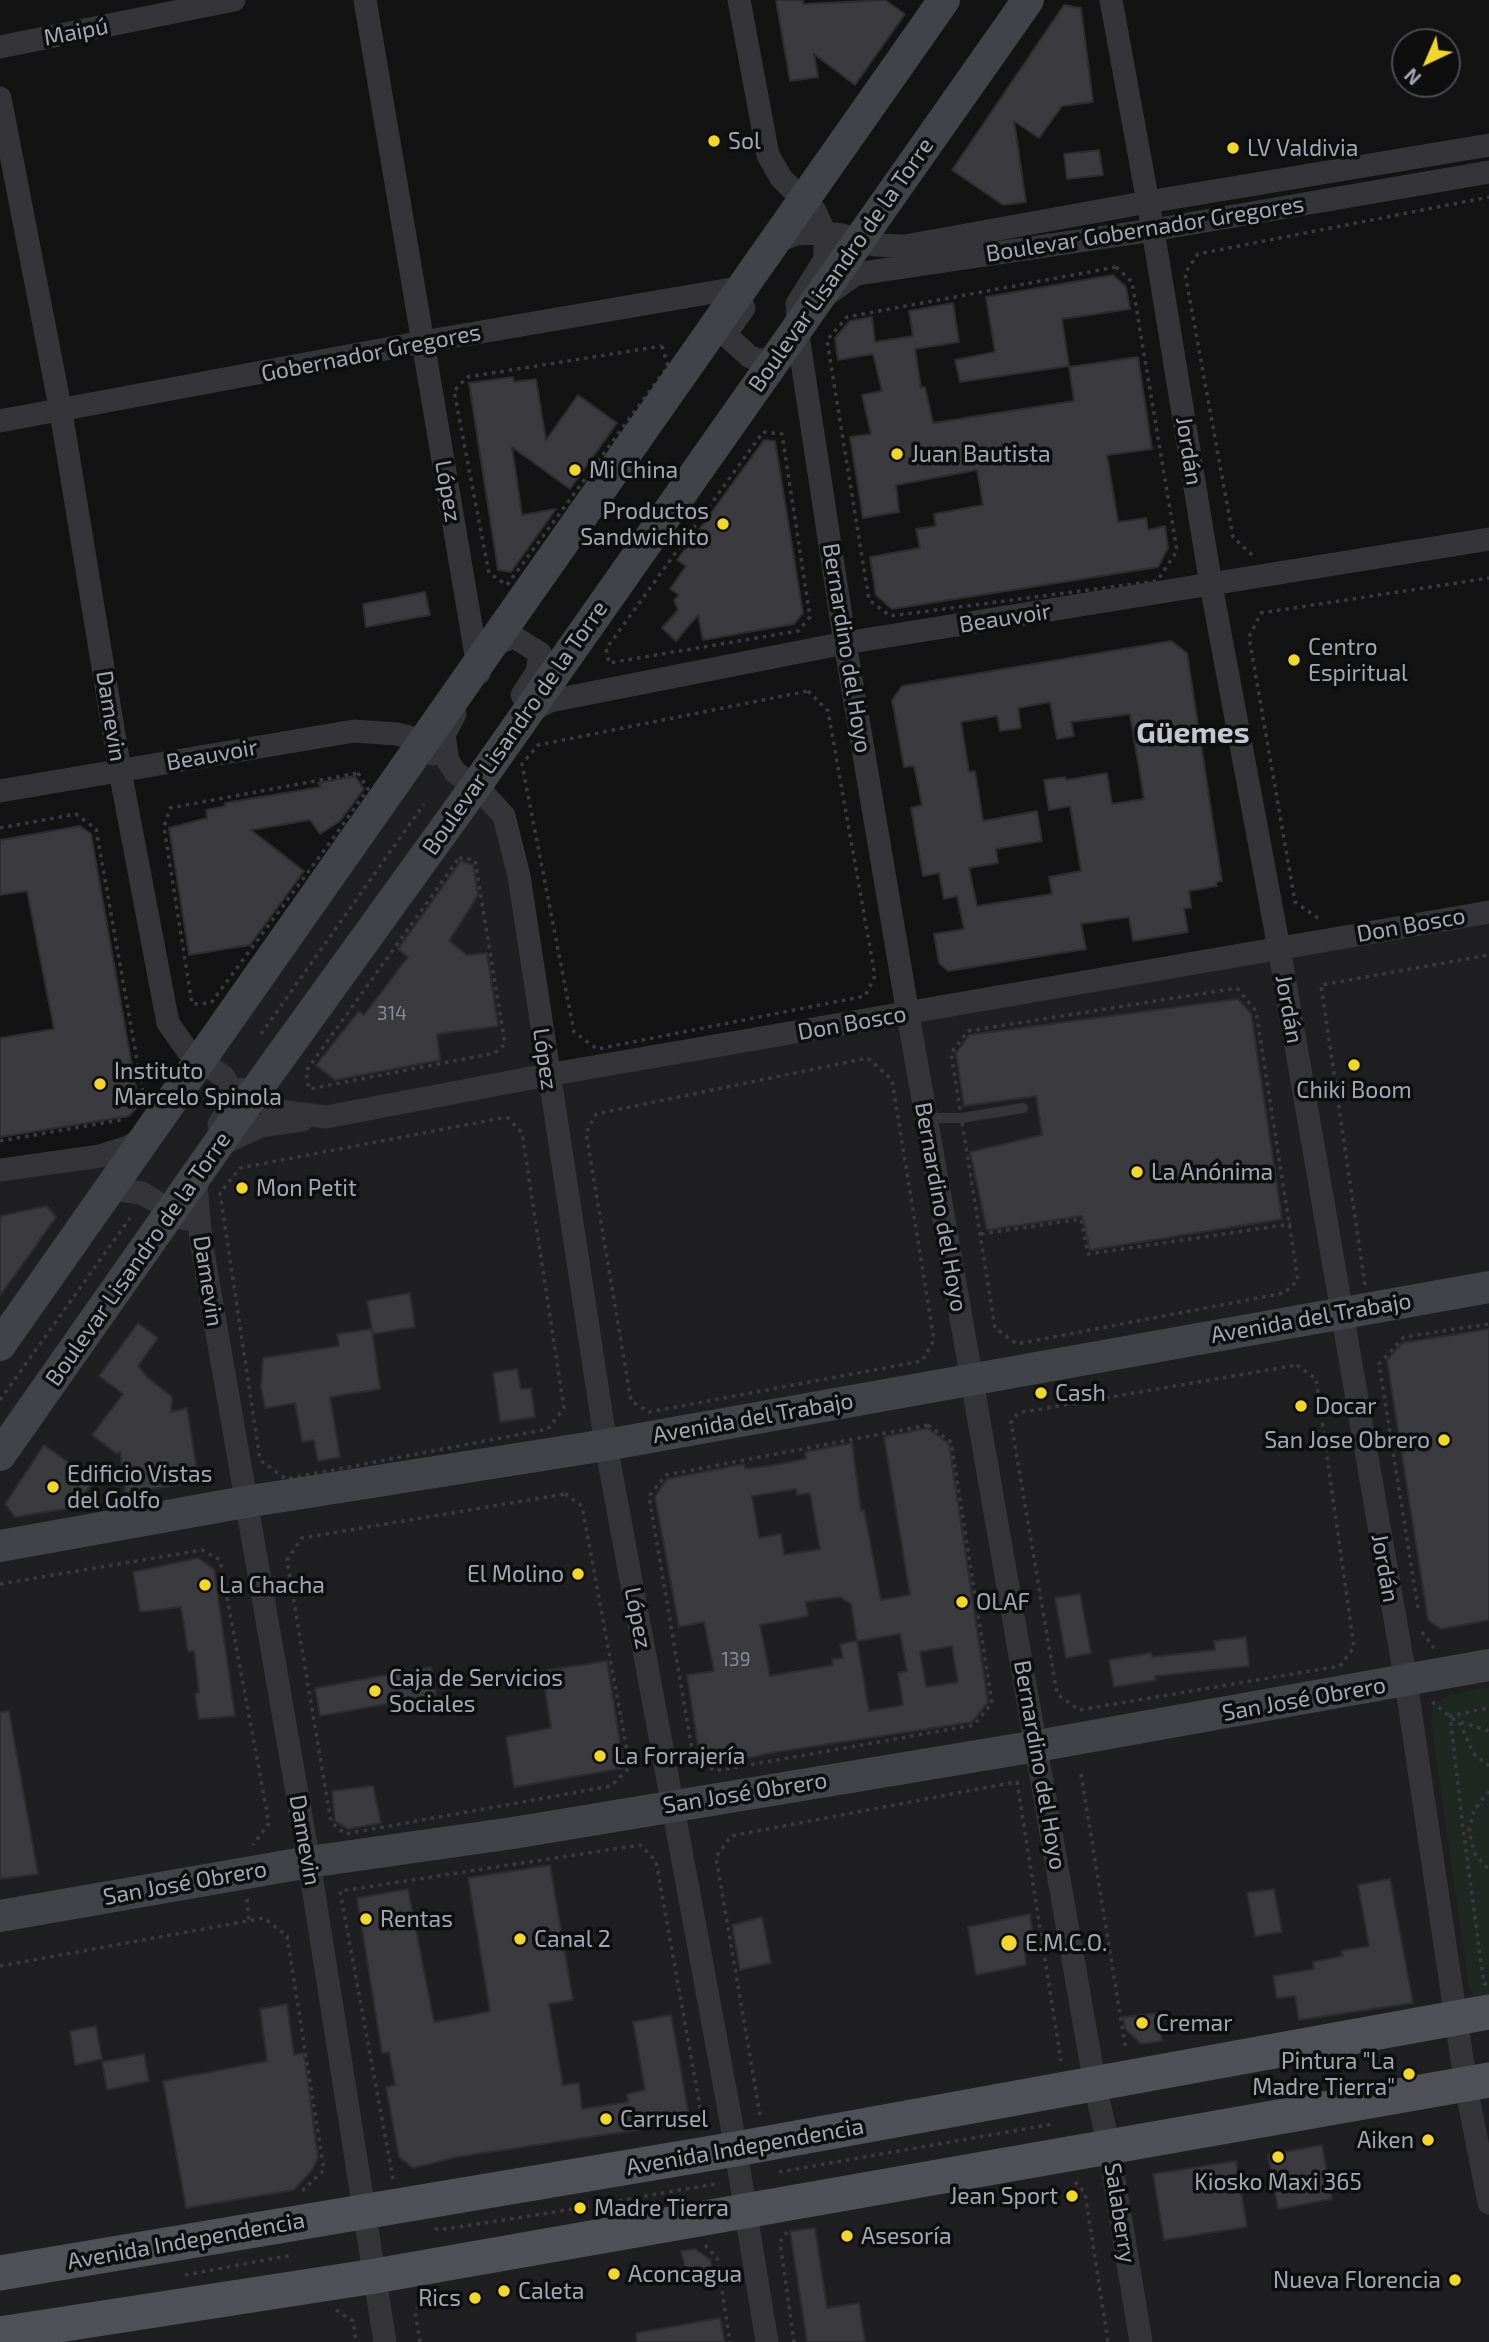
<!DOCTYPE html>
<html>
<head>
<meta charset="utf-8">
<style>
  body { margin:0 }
  #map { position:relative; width:1489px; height:2342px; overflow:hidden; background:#131314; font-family:"Exo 2",sans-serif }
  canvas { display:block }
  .north { position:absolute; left:1391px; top:28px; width:70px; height:70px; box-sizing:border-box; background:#0e0e0f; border:2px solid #4a4b51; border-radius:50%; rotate:224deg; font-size:19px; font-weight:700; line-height:28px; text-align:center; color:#a4a6b5 }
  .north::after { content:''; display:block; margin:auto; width:24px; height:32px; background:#f0d62f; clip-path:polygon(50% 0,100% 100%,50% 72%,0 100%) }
</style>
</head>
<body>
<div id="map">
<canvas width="1489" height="2342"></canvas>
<div class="north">N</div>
</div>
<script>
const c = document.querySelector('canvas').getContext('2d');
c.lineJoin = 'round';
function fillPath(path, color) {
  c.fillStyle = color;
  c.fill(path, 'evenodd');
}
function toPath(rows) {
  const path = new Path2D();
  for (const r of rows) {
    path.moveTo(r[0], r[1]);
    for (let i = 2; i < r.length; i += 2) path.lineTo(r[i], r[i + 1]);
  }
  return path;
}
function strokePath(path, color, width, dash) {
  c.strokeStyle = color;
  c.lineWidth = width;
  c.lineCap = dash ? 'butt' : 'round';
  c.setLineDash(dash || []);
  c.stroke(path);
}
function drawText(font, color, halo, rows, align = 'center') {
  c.font = font + ' "Exo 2",sans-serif';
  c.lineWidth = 7;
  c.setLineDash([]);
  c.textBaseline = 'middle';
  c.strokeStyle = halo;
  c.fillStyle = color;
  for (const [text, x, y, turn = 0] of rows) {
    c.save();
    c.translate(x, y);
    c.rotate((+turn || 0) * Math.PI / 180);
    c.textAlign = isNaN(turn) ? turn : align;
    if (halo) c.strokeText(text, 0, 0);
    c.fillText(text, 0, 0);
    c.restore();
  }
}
const built = toPath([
  [421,745,494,804,547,1075,1489,912,1489,2342,0,2342,0,1170,128,1147]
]);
const green = toPath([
  [1489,1687,1489,2002,1475,1999,1469,1989,1431,1723,1433,1705,1449,1695]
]);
const building = toPath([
  [776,0,803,0,803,4,885,0,905,14,855,85,814,54,818,77,790,81,776,0],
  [1064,5,1081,8,1093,102,1062,106,1039,138,1014,121,1026,202,1003,205,952,170,1064,5],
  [1099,150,1103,175,1067,179,1064,154,1099,150],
  [1113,275,1126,287,1130,309,1062,319,1069,366,960,382,955,360,995,352,986,297,1113,275],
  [953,303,959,342,915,349,921,388,925,387,933,423,1074,401,1069,367,1138,357,1152,449,1107,455,1118,522,1146,518,1148,530,1165,526,1168,548,1158,567,892,609,876,595,870,557,920,548,916,529,936,526,934,514,983,505,977,470,896,485,899,512,863,518,850,437,871,434,862,395,882,391,873,354,838,360,835,338,850,321,872,317,875,342,913,336,909,311,953,303],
  [513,377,514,382,536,379,546,440,578,395,617,423,570,489,512,447,522,515,556,509,511,572,498,570,469,383,513,377],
  [764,440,775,441,803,613,794,624,703,640,698,615,676,641,662,628,678,610,674,600,679,595,670,589,686,566,677,560,764,440],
  [425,592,430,615,366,627,363,604,425,592],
  [1171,641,1187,653,1222,881,1216,882,1217,886,1189,891,1191,908,1184,908,1188,932,1133,941,1129,917,1081,924,1086,949,948,971,939,963,934,934,964,929,957,896,944,899,939,873,923,876,911,808,922,805,914,766,904,767,892,700,902,686,1171,641],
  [1050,702,1057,739,1074,736,1071,722,1130,714,1144,799,1112,804,1107,773,1066,780,1065,777,1044,780,1049,810,1070,806,1081,871,1049,877,1052,894,977,906,969,868,998,863,996,849,1042,841,1037,811,983,821,975,771,969,772,961,722,997,716,1000,731,1021,728,1018,708,1050,702],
  [355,776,364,789,340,821,320,834,310,820,251,830,304,871,250,945,189,955,169,828,207,818,206,810,226,806,225,803,321,787,318,783,355,776],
  [80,826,91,834,139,1105,129,1116,0,1137,0,1038,54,1029,27,891,0,895,0,840,80,826],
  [461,861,473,865,478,895,449,941,467,955,487,953,498,1026,437,1034,440,1060,335,1080,316,1065,359,1011,364,1015,408,957,398,949,461,861],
  [1238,999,1251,1013,1282,1219,1090,1250,1082,1216,987,1230,970,1152,1042,1135,1036,1096,964,1106,956,1053,969,1035,1238,999],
  [47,1206,56,1217,0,1296,0,1216,47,1206],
  [410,1293,415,1327,373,1334,367,1301,410,1293],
  [138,1323,158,1338,138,1366,147,1377,172,1397,171,1412,187,1408,199,1482,125,1493,120,1451,117,1454,92,1435,123,1394,99,1376,138,1323],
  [372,1329,380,1389,330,1397,340,1457,318,1461,314,1440,302,1442,295,1403,265,1408,261,1387,263,1358,339,1346,337,1334,372,1329],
  [1489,1329,1489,1620,1441,1629,1428,1620,1387,1360,1402,1343,1489,1329],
  [517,1369,521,1389,531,1388,535,1417,500,1422,493,1373,517,1369],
  [928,1428,949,1444,988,1702,972,1722,770,1753,717,1765,699,1752,687,1675,714,1671,704,1622,679,1627,655,1497,667,1479,744,1464,745,1469,769,1466,806,1459,805,1452,852,1443,861,1511,864,1510,881,1600,910,1595,884,1437,928,1428],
  [796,1489,797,1495,810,1493,820,1549,784,1555,781,1534,759,1538,752,1496,796,1489],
  [840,1597,851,1604,857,1641,840,1644,843,1658,832,1659,833,1665,770,1676,760,1625,808,1616,806,1602,840,1597],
  [900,1634,907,1671,898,1673,903,1705,869,1711,857,1641,900,1634],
  [952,1646,958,1682,926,1687,920,1652,952,1646],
  [44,1445,95,1481,85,1493,89,1505,15,1517,5,1504,44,1445],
  [198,1558,214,1569,235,1716,199,1719,195,1694,199,1693,194,1651,188,1652,181,1607,140,1612,133,1572,198,1558],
  [1080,1594,1091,1653,1066,1658,1055,1598,1080,1594],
  [1246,1637,1249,1666,1155,1676,1156,1680,1114,1687,1109,1660,1151,1653,1152,1657,1215,1650,1214,1641,1246,1637],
  [607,1661,624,1768,514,1787,506,1737,551,1728,542,1671,607,1661],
  [431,1667,436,1695,320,1716,315,1688,431,1667],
  [9,1711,38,1874,0,1879,0,1712,9,1711],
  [373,1786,381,1823,348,1829,335,1821,332,1791,373,1786],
  [550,1865,573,2000,549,2004,563,2085,579,2083,582,2109,628,2102,627,2094,645,2090,633,2022,671,2015,690,2122,457,2157,413,2168,399,2157,386,2087,395,2085,389,2052,382,2053,357,1898,408,1889,434,2022,463,2017,490,2011,468,1878,550,1865],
  [1390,1879,1413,2003,1299,2020,1295,1996,1277,1998,1273,1976,1314,1969,1313,1962,1343,1956,1341,1951,1369,1946,1358,1885,1390,1879],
  [1274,1889,1282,1932,1255,1936,1247,1893,1274,1889],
  [1030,1914,1035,1951,1025,1954,1026,1965,976,1975,968,1927,1030,1914],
  [762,1917,771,1963,740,1970,732,1925,762,1917],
  [287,2004,294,2055,304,2053,318,2158,312,2170,294,2190,186,2208,163,2081,267,2061,260,2009,287,2004],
  [1158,2013,1162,2041,1141,2044,1125,2029,1123,2017,1158,2013],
  [96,2026,102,2059,75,2065,70,2031,96,2026],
  [144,2054,149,2081,107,2090,102,2062,144,2054],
  [1322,2145,1332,2199,1278,2209,1268,2155,1322,2145],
  [1236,2161,1247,2227,1164,2240,1153,2174,1236,2161],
  [815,2228,827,2308,859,2303,865,2342,807,2342,790,2231,815,2228],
  [695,2249,711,2260,713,2279,689,2283,681,2251,695,2249],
  [720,2318,725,2342,637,2342,636,2333,720,2318]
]);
const path = toPath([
  [1116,267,1132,282,1177,551,1157,581,890,616,869,600,827,340,847,317,1116,267],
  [662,346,668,366,507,585,489,573,454,391,467,377,662,346],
  [763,432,782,434,810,617,798,631,609,663,606,649,763,432],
  [1252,555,1233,537,1185,273,1198,254,1489,197],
  [808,691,828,711,875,976,865,996,597,1049,574,1032,522,764,538,745,808,691],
  [358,773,368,789,334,837,211,1003,192,1004,164,827,170,808,358,773],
  [0,828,76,814,96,829,143,1094],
  [459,858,475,860,505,1044,495,1053,309,1089,306,1071,459,858],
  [1318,918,1295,902,1249,637,1261,613,1489,578],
  [1237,988,1256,1011,1298,1280,1284,1293,1017,1344,995,1328,951,1053,968,1031,1237,988],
  [261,1034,424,804],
  [868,1058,892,1080,934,1340,922,1361,649,1412,631,1401,586,1133,596,1114,868,1058],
  [507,1117,522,1133,564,1408,548,1429,286,1479,260,1460,220,1193,240,1168,507,1117],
  [0,1141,126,1119],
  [981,1234,1081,1219,1088,1254,1291,1224],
  [1365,1285,1321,985,1489,955],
  [1297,1365,1316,1379,1354,1647,1340,1666,1079,1710,1057,1694,1011,1422,1018,1413,1297,1365],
  [0,1400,130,1218],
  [928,1425,951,1442,992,1703,974,1725,715,1771,693,1756,649,1496,666,1475,928,1425],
  [565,1494,582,1506,630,1767,611,1786,345,1834,331,1822,287,1560,302,1538,565,1494],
  [0,1584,202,1550,220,1560,269,1823,253,1845],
  [1418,1608,1379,1364,1404,1337,1489,1324],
  [1422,1632,1434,1648],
  [1432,1702,1461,1725,1473,1753,1489,1766],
  [1461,1722,1489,1731],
  [1081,1774,1126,2051],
  [1489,1791,1474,1810,1469,1831,1475,1854,1489,1870],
  [247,1899,249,1921],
  [0,1966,264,1918,287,1936,324,2170,301,2192],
  [1487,1984,1484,1984,1463,1828,1450,1716,1489,1708],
  [760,2115,716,1857,731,1836,1010,1783,1017,1782,1061,2061],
  [779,2172,1053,2124],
  [393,2179,340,1891,640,1845,656,1861,700,2107,692,2128],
  [1075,2182,1085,2193,1108,2342],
  [435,2228,438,2230,549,2213,720,2183],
  [787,2232,780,2242,794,2342],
  [705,2245,717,2258,730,2342],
  [185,2275,287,2256,287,2263],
  [336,2310,353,2321,356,2342],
  [420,2342,415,2312,423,2297]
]);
const lane = toPath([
  [926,1113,938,1118,961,1118,1023,1108]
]);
const street = toPath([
  [365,0,479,673],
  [739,0,768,155,781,178,815,211,825,233,825,259,797,304,799,342,845,643,908,1014,1095,2085,1109,2148,1141,2342],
  [1111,0,1153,230,1211,585,1279,948,1406,1682,1466,2086,1489,2203],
  [0,47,234,0],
  [0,98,61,412,120,771,168,1023,187,1050,224,1077,229,1086,232,1104,219,1124],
  [772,244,796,234,825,233,842,235,874,245,905,246,1148,202,1489,145],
  [829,293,856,274,1153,230,1489,172],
  [744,308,729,329,729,338,750,357,764,361,776,356],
  [0,421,423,342,743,287],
  [493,645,514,637,540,653,537,672,522,695],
  [528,713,550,701,845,643,1489,539],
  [455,714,444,735,448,761,455,772,485,795,504,816,519,876,606,1445,731,2121,767,2342],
  [0,791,354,731,397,734,409,737,433,754],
  [241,1089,280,1111,326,1117,547,1075,1489,912],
  [222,1144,260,1126,302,1120],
  [0,1170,100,1156,128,1147,143,1138],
  [195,1172,201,1241,309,1862,385,2342],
  [104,1198,118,1190,142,1193,185,1219]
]);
const secondary = toPath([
  [0,1345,944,0],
  [0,1455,252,1096,475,787,1028,0],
  [0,1546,245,1502,606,1445,1489,1287],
  [0,1916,309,1862,513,1833,1037,1746,1489,1665]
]);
const primary = toPath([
  [0,2273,736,2149,1489,2012],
  [0,2334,375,2276,1489,2080]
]);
const markers = [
  [714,141,7,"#f0d62f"],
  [1233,148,7,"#f0d62f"],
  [897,454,7,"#f0d62f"],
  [575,470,7,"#f0d62f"],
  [723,524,7,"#f0d62f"],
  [1294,660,7,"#f0d62f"],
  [1354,1065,7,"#f0d62f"],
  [100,1084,7,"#f0d62f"],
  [1137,1172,7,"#f0d62f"],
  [242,1188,7,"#f0d62f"],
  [1041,1393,7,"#f0d62f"],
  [1301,1406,7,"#f0d62f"],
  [1444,1440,7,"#f0d62f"],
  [53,1487,7,"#f0d62f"],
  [578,1574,7,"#f0d62f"],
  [205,1585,7,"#f0d62f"],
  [962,1602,7,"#f0d62f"],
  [375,1691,7,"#f0d62f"],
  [600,1756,7,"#f0d62f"],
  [366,1919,7,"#f0d62f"],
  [520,1939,7,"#f0d62f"],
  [1009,1943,9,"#f0d62f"],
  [1142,2023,7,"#f0d62f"],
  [1409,2074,7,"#f0d62f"],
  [606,2119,7,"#f0d62f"],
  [1428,2140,7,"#f0d62f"],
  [1278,2157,7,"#f0d62f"],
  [1072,2196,7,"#f0d62f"],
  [580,2208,7,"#f0d62f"],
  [847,2236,7,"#f0d62f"],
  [614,2274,7,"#f0d62f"],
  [1455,2280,7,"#f0d62f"],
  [504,2291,7,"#f0d62f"],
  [475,2298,7,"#f0d62f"]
];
const numberNames = [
  ["314",392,1014],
  ["139",736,1660]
];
const streetNames = [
  ["Maipú",76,32,-11],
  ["Boulevar Gobernador Gregores",1145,229,-9],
  ["Boulevar Lisandro de la Torre",841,265,-55],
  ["Gobernador Gregores",371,353,-11],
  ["Jordán",1189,451,81],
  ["López",448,491,80],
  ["Beauvoir",1005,618,-9],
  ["Bernardino del Hoyo",847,648,81],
  ["Damevin",111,716,81],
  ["Boulevar Lisandro de la Torre",515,728,-55],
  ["Beauvoir",212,755,-10],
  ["Don Bosco",1411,925,-10],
  ["Jordán",1289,1009,80],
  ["Don Bosco",852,1023,-10],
  ["López",545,1059,82],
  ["Bernardino del Hoyo",941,1207,80],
  ["Boulevar Lisandro de la Torre",138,1259,-55],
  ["Damevin",208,1281,81],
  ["Avenida del Trabajo",1311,1318,-10],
  ["Avenida del Trabajo",753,1418,-10],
  ["Jordán",1385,1568,80],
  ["López",638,1618,79],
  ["San José Obrero",1304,1699,-10],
  ["Bernardino del Hoyo",1040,1765,80],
  ["San José Obrero",745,1793,-9],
  ["Damevin",305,1840,80],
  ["San José Obrero",185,1883,-10],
  ["Avenida Independencia",745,2147,-10],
  ["Salaberry",1120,2213,81],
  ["Avenida Independencia",186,2241,-10]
];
const poiNames = [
  ["Sol",728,141],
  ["LV Valdivia",1247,148],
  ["Juan Bautista",911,454],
  ["Mi China",589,470],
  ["Productos",709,511,"right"],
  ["Sandwichito",709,537,"right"],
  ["Centro",1308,647],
  ["Espiritual",1308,673],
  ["Instituto",114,1071],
  ["Marcelo Spinola",114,1097],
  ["Chiki Boom",1354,1090,"center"],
  ["La Anónima",1151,1172],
  ["Mon Petit",256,1188],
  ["Cash",1055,1393],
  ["Docar",1315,1406],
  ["San Jose Obrero",1430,1440,"right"],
  ["Edificio Vistas",67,1474],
  ["del Golfo",67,1500],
  ["El Molino",564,1574,"right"],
  ["La Chacha",219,1585],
  ["OLAF",976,1602],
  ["Caja de Servicios",389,1678],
  ["Sociales",389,1704],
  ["La Forrajería",614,1756],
  ["Rentas",380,1919],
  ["Canal 2",534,1939],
  ["E.M.C.O.",1025,1943],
  ["Cremar",1156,2023],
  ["Pintura \"La",1395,2061,"right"],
  ["Madre Tierra\"",1395,2087,"right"],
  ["Carrusel",620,2119],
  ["Aiken",1414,2140,"right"],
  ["Kiosko Maxi 365",1278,2182,"center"],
  ["Jean Sport",1058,2196,"right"],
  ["Madre Tierra",594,2208],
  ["Asesoría",861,2236],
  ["Aconcagua",628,2274],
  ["Nueva Florencia",1441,2280,"right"],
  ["Caleta",518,2291],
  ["Rics",461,2298,"right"]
];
const districtNames = [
  ["Güemes",1193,733]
];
fillPath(built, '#1f1f21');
fillPath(green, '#1f2721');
fillPath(building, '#3a3a3f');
strokePath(building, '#2d2d30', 2);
strokePath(path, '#3a3a40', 3.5, [3.5, 5]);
strokePath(lane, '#343439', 10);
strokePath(street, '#343439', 23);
strokePath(secondary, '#424249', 32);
strokePath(primary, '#505058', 35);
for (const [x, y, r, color] of markers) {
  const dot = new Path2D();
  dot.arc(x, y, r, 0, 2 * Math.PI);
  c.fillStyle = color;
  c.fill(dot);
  strokePath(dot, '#0e0e0f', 2.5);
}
drawText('19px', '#8a8b98', null, numberNames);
drawText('23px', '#a4a6b5', '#0e0e0f', streetNames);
drawText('23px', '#a4a6b5', '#0e0e0f', poiNames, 'left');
drawText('bold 30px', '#c5c6d1', '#0e0e0f', districtNames);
</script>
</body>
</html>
